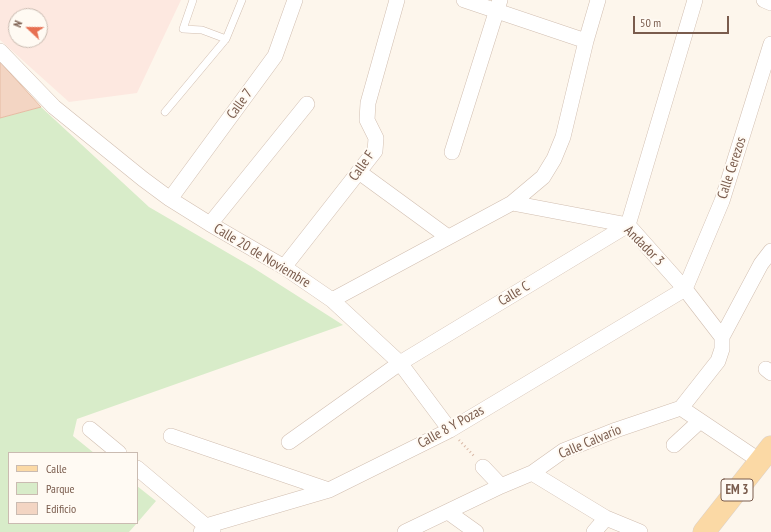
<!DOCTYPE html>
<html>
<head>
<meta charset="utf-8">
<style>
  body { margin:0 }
  #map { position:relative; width:771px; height:532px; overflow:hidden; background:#fdf6ec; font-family:"PT Sans Narrow",sans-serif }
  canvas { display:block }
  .legend { position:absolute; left:8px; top:452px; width:130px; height:72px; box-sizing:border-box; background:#fffaf3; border:1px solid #cabbb1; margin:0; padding:5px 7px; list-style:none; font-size:12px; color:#7a5c4d }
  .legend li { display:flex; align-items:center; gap:8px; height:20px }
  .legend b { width:20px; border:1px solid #cabbb1 }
  .north { position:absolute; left:8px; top:8px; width:40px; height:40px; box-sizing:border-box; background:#fffaf3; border:1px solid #cabbb1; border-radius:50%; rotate:292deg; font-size:11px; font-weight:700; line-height:16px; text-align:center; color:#7a5c4d }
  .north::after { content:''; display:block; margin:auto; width:14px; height:18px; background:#e76f51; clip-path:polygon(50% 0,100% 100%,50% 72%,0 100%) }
  .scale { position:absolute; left:633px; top:16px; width:96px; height:18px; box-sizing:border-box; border:2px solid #7a5c4d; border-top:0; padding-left:5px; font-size:12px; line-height:14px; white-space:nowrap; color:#7a5c4d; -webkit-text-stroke:3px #fffaf3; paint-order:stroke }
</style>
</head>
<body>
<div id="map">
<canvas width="771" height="532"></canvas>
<ul class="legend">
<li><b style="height:5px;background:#fbd9a5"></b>Calle</li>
<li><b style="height:11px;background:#d8ecc9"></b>Parque</li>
<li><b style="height:11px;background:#f3d5c3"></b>Edificio</li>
</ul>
<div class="north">N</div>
<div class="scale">50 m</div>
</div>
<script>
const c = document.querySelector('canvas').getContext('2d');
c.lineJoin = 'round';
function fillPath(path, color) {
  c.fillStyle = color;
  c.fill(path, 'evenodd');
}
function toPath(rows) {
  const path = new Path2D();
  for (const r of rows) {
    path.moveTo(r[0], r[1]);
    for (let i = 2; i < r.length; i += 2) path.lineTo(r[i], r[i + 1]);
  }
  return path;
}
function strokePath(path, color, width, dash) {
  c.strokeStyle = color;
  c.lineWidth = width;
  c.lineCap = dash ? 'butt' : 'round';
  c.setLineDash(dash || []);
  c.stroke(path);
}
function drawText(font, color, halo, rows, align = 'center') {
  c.font = font + ' "PT Sans Narrow",sans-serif';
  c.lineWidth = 4;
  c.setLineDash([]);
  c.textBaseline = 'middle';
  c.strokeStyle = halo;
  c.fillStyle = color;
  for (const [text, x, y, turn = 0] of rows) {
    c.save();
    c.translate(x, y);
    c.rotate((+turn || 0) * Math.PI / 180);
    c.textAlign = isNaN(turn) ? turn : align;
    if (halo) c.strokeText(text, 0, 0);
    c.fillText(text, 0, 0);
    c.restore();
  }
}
const commercial = toPath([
  [0,0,181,0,137,93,69,102,0,40],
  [16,16,40,16,40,40,16,40]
]);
const green = toPath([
  [41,107,149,207,252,267,343,325,77,419,73,436,94,453,9,453,9,523,137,523,129,532,0,532,0,118],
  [137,486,156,501,137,523]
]);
const building = toPath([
  [0,62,41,107,0,118,0,62]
]);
const path = toPath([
  [459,440,475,457]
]);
const service = toPath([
  [193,0,183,29,202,30,226,39],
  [165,112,226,39,242,0]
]);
const minor = toPath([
  [464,0,586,41],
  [764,0,771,3],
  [0,51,54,107,143,179,170,199,210,224,284,267,332,300,400,363,450,430],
  [452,152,500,0],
  [359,172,448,237],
  [170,199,275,56,295,0],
  [512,203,628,225,685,289,722,337],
  [210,224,307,104],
  [284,267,375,151,376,138,367,120,368,103,397,0],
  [332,300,512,203,543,177,554,159,563,137,586,41,598,0],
  [766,369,771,373],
  [681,408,760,461],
  [90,429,119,453],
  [171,436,329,490],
  [289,442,400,363,628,225,695,0],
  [674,445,700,421],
  [483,467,501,486],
  [137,468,213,532],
  [532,473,606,518,640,532],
  [448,512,476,532],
  [201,532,206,526,329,490,450,430,685,289,722,201,771,44],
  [405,532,501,486,532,473,563,451,616,430,681,408,718,361,722,349,722,337,761,264,771,251],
  [594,532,606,518]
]);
const primary = toPath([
  [704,532,771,447]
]);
const shields = [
  [737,490,32]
];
const shieldNames = [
  ["EM 3",737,490]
];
const streetNames = [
  ["Calle 7",240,104,-54],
  ["Calle F",362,166,-55],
  ["Calle Cerezos",732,168,-72],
  ["Andador 3",644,246,45],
  ["Calle 20 de Noviembre",262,256,31],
  ["Calle C",514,294,-31],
  ["Calle 8 Y Pozas",451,427,-29],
  ["Calle Calvario",590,442,-23]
];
fillPath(commercial, '#fde8e0');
fillPath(green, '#d8ecc9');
fillPath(building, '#f3d5c3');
strokePath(building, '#e6bba3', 1);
strokePath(service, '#d1beb0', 8);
strokePath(minor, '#d1beb0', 16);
strokePath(primary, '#dad1cd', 23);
strokePath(path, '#d9b8a5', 2.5, [1, 3]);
strokePath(service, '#fff', 7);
strokePath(minor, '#fff', 15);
strokePath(primary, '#fbd9a5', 22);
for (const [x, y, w] of shields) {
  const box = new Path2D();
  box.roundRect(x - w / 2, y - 11, w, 22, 3);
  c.fillStyle = '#fffaf3';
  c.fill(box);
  strokePath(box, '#7a5c4d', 1);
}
drawText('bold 13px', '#7a5c4d', null, shieldNames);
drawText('14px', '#7a5c4d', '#fffaf3', streetNames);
</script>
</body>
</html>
